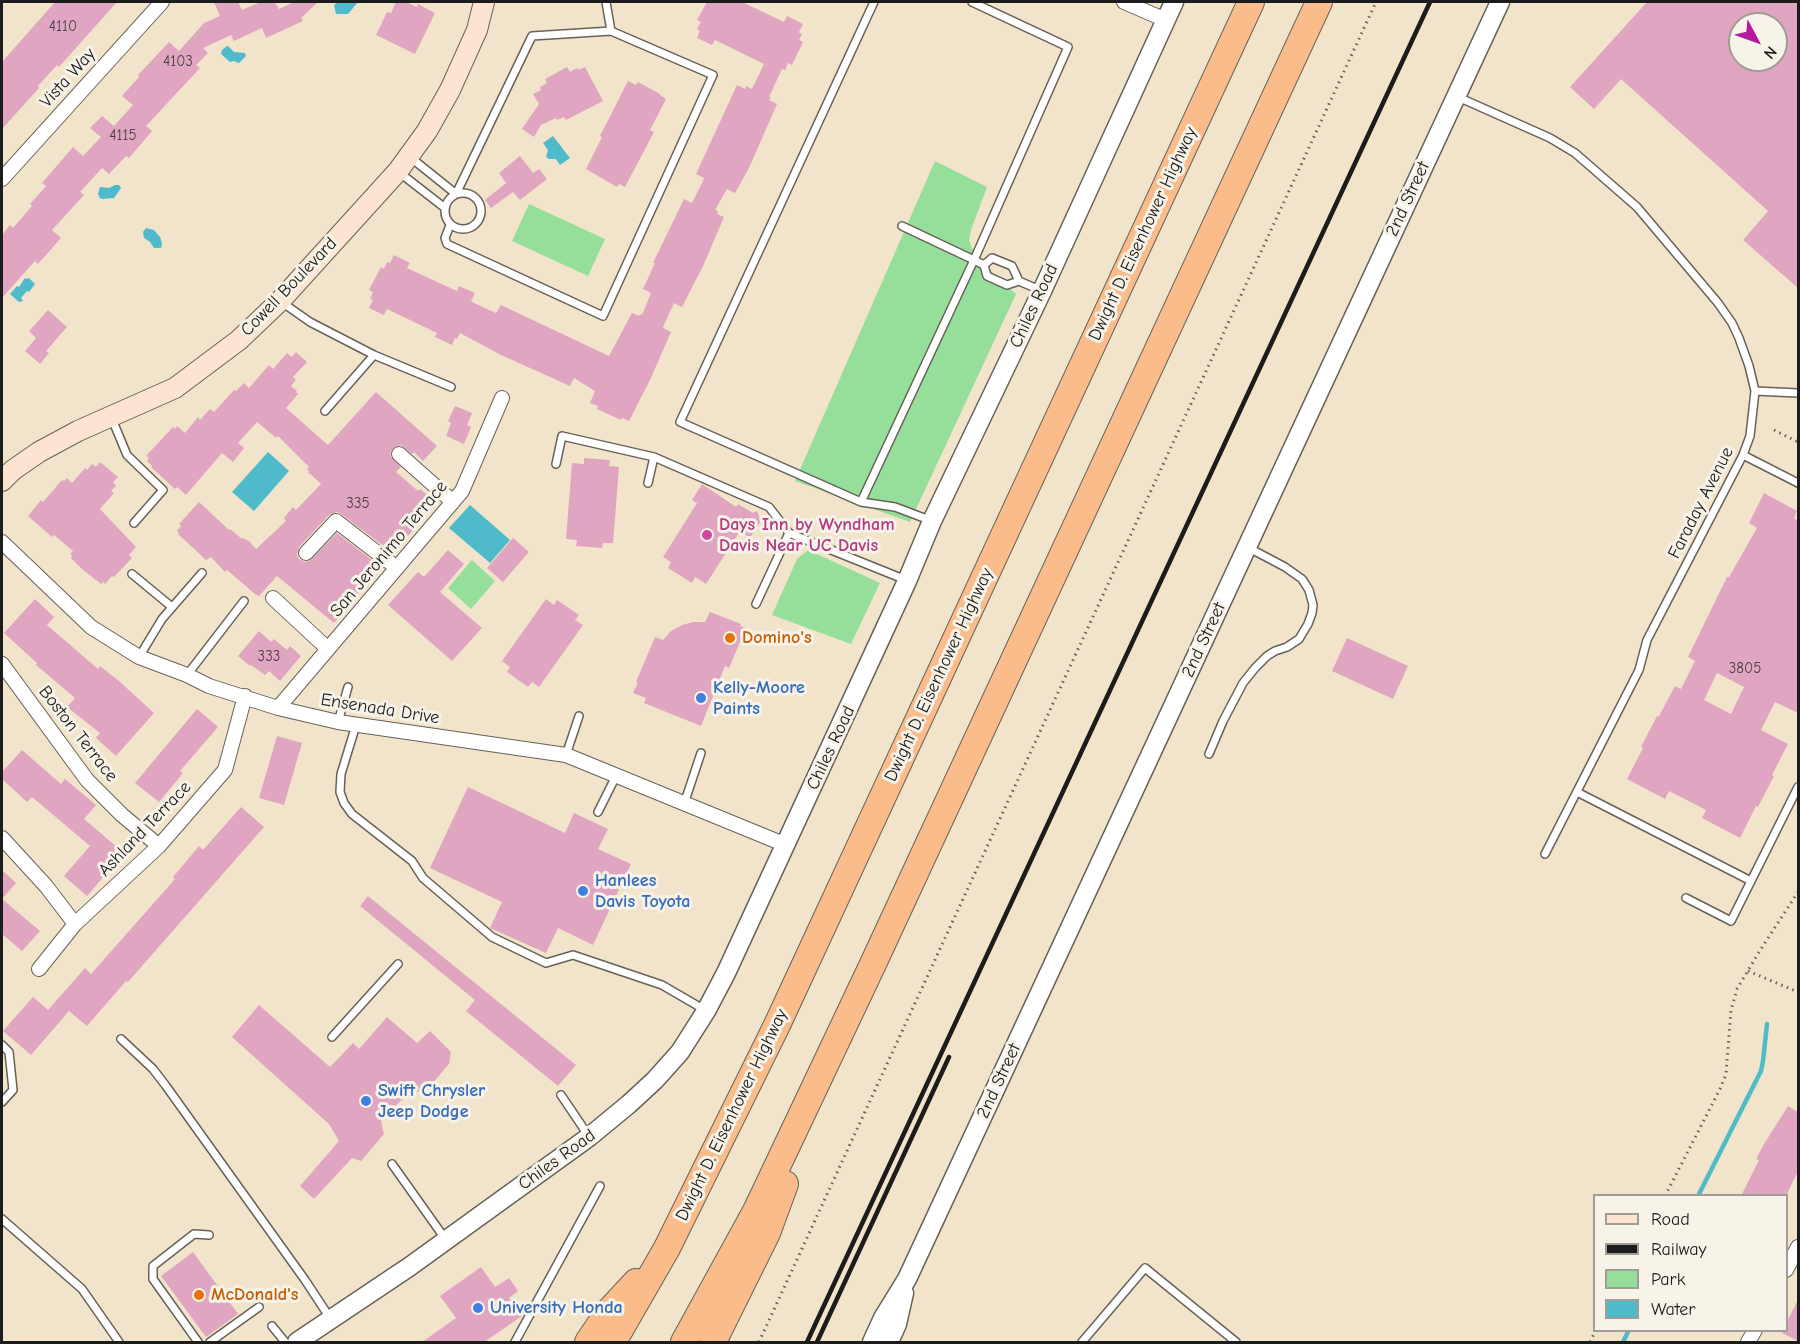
<!DOCTYPE html>
<html>
<head>
<meta charset="utf-8">
<style>
  body { margin:0 }
  #map { position:relative; width:1800px; height:1344px; overflow:hidden; background:#f1e4ca; font-family:"Comic Neue",sans-serif }
  canvas { display:block }
  .frame { position:absolute; inset:0; border:3px solid #1c1c1c; pointer-events:none }
  .legend { position:absolute; left:1593px; top:1194px; width:195px; height:138px; box-sizing:border-box; background:#f7f3e8; border:2px solid #9f9d96; margin:0; padding:8px 10px; list-style:none; font-size:18px; color:#1c1c1c }
  .legend li { display:flex; align-items:center; gap:12px; height:30px }
  .legend b { width:30px; border:2px solid #9f9d96 }
  .north { position:absolute; left:1728px; top:12px; width:60px; height:60px; box-sizing:border-box; background:#f7f3e8; border:2px solid #9f9d96; border-radius:50%; rotate:131deg; font-size:16px; font-weight:700; line-height:24px; text-align:center; color:#1c1c1c }
  .north::after { content:''; display:block; margin:auto; width:21px; height:27px; background:#b5179e; clip-path:polygon(50% 0,100% 100%,50% 72%,0 100%) }
</style>
</head>
<body>
<div id="map">
<canvas width="1800" height="1344"></canvas>
<div class="frame"></div>
<ul class="legend">
<li><b style="height:8px;background:#fde4d0"></b>Road</li>
<li><b style="height:8px;background:#1c1c1c"></b>Railway</li>
<li><b style="height:16px;background:#95df9b"></b>Park</li>
<li><b style="height:16px;background:#4fbbca"></b>Water</li>
</ul>
<div class="north">N</div>
</div>
<script>
const c = document.querySelector('canvas').getContext('2d');
c.lineJoin = 'round';
function fillPath(path, color) {
  c.fillStyle = color;
  c.fill(path, 'evenodd');
}
function toPath(rows) {
  const path = new Path2D();
  for (const r of rows) {
    if (r.length === 3) {
      path.moveTo(r[0] + r[2], r[1]);
      path.arc(r[0], r[1], r[2], 0, 2 * Math.PI);
      continue;
    }
    path.moveTo(r[0], r[1]);
    for (let i = 2; i < r.length; i += 2) path.lineTo(r[i], r[i + 1]);
  }
  return path;
}
function strokePath(path, color, width, dash) {
  c.strokeStyle = color;
  c.lineWidth = width;
  c.lineCap = dash ? 'butt' : 'round';
  c.setLineDash(dash || []);
  c.stroke(path);
}
function drawText(font, color, halo, rows, align = 'center') {
  c.font = font + ' "Comic Neue",sans-serif';
  c.lineWidth = 6;
  c.setLineDash([]);
  c.textBaseline = 'middle';
  c.strokeStyle = halo;
  c.fillStyle = color;
  for (const [text, x, y, turn = 0] of rows) {
    c.save();
    c.translate(x, y);
    c.rotate((+turn || 0) * Math.PI / 180);
    c.textAlign = isNaN(turn) ? turn : align;
    if (halo) c.strokeText(text, 0, 0);
    c.fillText(text, 0, 0);
    c.restore();
  }
}
const green = toPath([
  [935,161,987,187,971,230,969,240,975,256,1016,294,910,522,795,481],
  [529,204,605,239,588,276,512,241],
  [808,550,880,583,851,644,772,615,797,559],
  [472,560,495,581,471,609,448,588]
]);
const water = toPath([
  [338,2,358,2,348,14,336,14,334,5],
  [227,46,229,47,234,52,245,53,246,56,239,63,234,61,230,62,221,54,222,50],
  [553,136,570,158,560,165,556,159,549,159,546,157,548,150,543,143],
  [115,185,119,185,121,188,114,198,102,199,100,198,98,194,100,187,109,188],
  [146,228,154,230,160,237,162,243,161,248,154,248,150,242,144,238,143,232],
  [25,278,27,279,29,278,35,284,29,292,27,291,21,298,23,301,19,302,10,294,17,286,19,287],
  [268,452,289,471,254,511,232,492],
  [470,505,510,540,490,563,449,528]
]);
const stream = toPath([
  [1698,1196,1761,1071,1763,1061,1767,1024],
  [1623,1342,1629,1330]
]);
const building = toPath([
  [55,2,117,2,59,67,57,65,38,86,39,88,30,98,2,129,2,62],
  [214,2,238,2,242,10,261,2,275,2,279,9,294,2,318,2,301,18,303,21,266,38,262,28,234,41,231,35,203,48,208,53,196,65,200,68,146,126,152,131,129,158,126,156,109,174,102,168,80,192,84,195,52,230,61,238,38,264,35,261,2,298,2,235,10,225,13,228,32,206,30,204,46,186,42,183,73,147,83,156,101,137,90,128,102,116,114,126,133,105,122,96,139,77,138,75,169,42,179,51,204,23,220,16],
  [396,2,406,2,417,7,418,4,435,13,415,54,376,35,387,12,391,13],
  [707,2,742,2,784,22,787,16,803,24,799,32,802,34,799,40,803,42,792,65,788,63,785,70,782,69,769,97,771,97,769,100,777,104,749,168,735,193,727,189,715,210,718,211,717,214,724,217,703,266,682,307,674,303,664,325,663,328,671,332,650,380,629,421,622,418,621,420,597,409,598,406,590,403,595,391,574,378,570,386,501,355,460,333,457,339,455,338,452,345,435,337,437,333,387,309,384,315,369,308,373,300,370,299,373,292,369,290,381,267,384,269,387,262,390,263,394,255,410,263,407,268,435,281,457,291,459,286,475,293,471,301,474,303,496,313,501,305,609,356,632,313,639,316,640,314,642,315,651,293,643,289,655,263,653,263,684,199,692,203,703,181,704,178,696,174,737,85,745,89,746,86,752,89,764,64,715,40,712,45,697,38,700,31,697,29,701,22,697,20],
  [1647,2,1798,2,1798,288,1743,240,1768,211,1621,79,1594,109,1570,87],
  [1740,24,1776,24,1776,60,1740,60],
  [567,67,570,72,577,68,578,70,585,67,603,101,566,120,564,117,557,120,556,118,541,125,534,137,522,129,539,104,533,94,541,90,540,87,547,83,545,79],
  [628,81,636,85,638,82,660,94,660,95,666,99,650,130,654,132,625,187,619,184,617,187,586,169,602,137,600,136],
  [520,156,533,173,539,169,547,179,520,200,513,192,491,208,485,200,506,183,499,173],
  [48,310,67,327,46,351,49,353,40,364,25,351,36,338,29,331],
  [296,352,307,362,293,377,296,380,291,386,297,391,296,392,298,394,286,408,328,445,376,392,437,446,423,461,414,452,412,454,401,445,396,446,390,452,391,457,401,467,396,472,418,491,420,489,432,499,429,503,430,504,410,526,414,529,393,553,341,514,337,512,329,515,299,547,297,555,299,559,305,562,309,561,337,533,381,567,356,595,357,596,334,623,277,576,259,596,255,594,227,570,225,572,211,557,206,560,178,534,179,533,177,531,181,526,179,524,199,502,229,530,230,529,242,539,243,538,249,541,256,549,286,521,284,518,293,507,296,510,321,484,308,472,309,471,307,469,309,467,278,436,276,438,257,422,238,443,244,448,233,462,222,453,186,495,177,487,175,489,151,467,152,466,147,461,149,458,146,456,173,427,175,429,177,426,185,433,198,417,200,420,210,409,214,412,234,390,236,391,244,383,249,388,269,365,273,369,287,353,292,357],
  [455,406,472,413,467,425,471,427,464,444,446,436,451,423,448,421],
  [584,458,610,460,609,466,619,467,613,543,603,543,602,548,576,546,577,540,566,539,572,463,584,464],
  [100,462,118,477,113,482,116,486,111,491,114,493,100,509,136,547,129,555,132,558,114,577,112,576,105,584,103,582,101,584,82,569,71,558,72,556,70,554,73,551,54,535,52,537,28,516,41,500,43,502,62,480,64,481,67,478,72,483,85,468,87,470,92,464,96,467],
  [702,484,736,507,738,504,753,513,757,511,761,521,750,538,740,531,706,584,695,577,692,583,668,568,671,562,663,557,697,503,692,500],
  [1764,493,1797,511,1794,518,1798,521,1798,713,1775,702,1761,730,1788,744,1772,775,1774,776,1758,807,1756,806,1740,838,1702,818,1706,810,1669,791,1665,799,1627,779,1643,748,1641,747,1657,716,1659,716,1675,686,1681,689,1695,661,1688,657,1727,577,1729,577,1757,528,1749,523],
  [1717,673,1744,687,1731,714,1704,700],
  [513,538,529,552,503,582,487,568],
  [448,550,464,564,440,592,482,628,452,661,388,605,418,572,424,577],
  [35,599,54,617,47,625,98,669,100,666,119,681,154,713,116,756,96,738,100,733,67,707,75,698,36,665,37,663,4,633],
  [546,599,554,605,557,600,579,615,575,620,583,625,539,687,532,682,528,687,507,672,510,667,502,661],
  [710,612,741,624,740,626,746,628,729,668,725,666,701,726,644,703,646,698,633,693,638,682,636,682,655,637,663,640,671,631,682,625,693,622,705,622],
  [259,631,271,642,274,639,287,650,290,646,301,656,280,681,269,671,265,675,251,665,250,666,238,656],
  [1347,638,1408,666,1393,699,1332,671],
  [197,709,218,727,180,771,183,773,159,802,135,783],
  [277,736,302,743,284,805,259,798],
  [22,750,61,784,65,779,96,805,84,819,124,853,87,896,64,876,90,846,32,797,27,802,2,779,2,772],
  [468,787,565,833,574,813,608,829,598,849,631,864,593,945,558,928,546,953,490,928,502,902,430,868],
  [241,807,264,827,128,982,126,981,87,1026,69,1011,31,1055,3,1031,33,997,48,1010,85,968,91,974,175,879,173,877,199,846,203,850],
  [2,870,16,883,2,899,40,931,22,951,2,934],
  [368,896,576,1065,558,1086,466,1011,475,1000,360,906],
  [259,1005,330,1067,353,1043,359,1049,387,1017,417,1043,430,1031,451,1052,449,1064,425,1092,410,1091,381,1121,384,1134,361,1161,352,1158,314,1199,300,1186,339,1141,329,1124,232,1037],
  [1788,1106,1798,1112,1798,1171,1786,1196,1741,1196,1759,1160,1756,1159,1764,1144],
  [193,1252,238,1314,206,1337,161,1276],
  [481,1267,495,1287,509,1278,518,1291,509,1298,522,1316,484,1342,422,1342,456,1318,440,1296],
  [1798,1299,1798,1341,1782,1333,1783,1330,1786,1330,1786,1324]
]);
const path = toPath([
  [1774,430,1798,442],
  [1748,971,1798,992],
  [1665,1196,1720,1089,1726,1074,1731,1010,1737,989,1759,952,1798,892],
  [759,1342,1376,2],
  [1590,1342,1596,1330]
]);
const service = toPath([
  [606,2,611,31],
  [874,2,680,422,861,502,895,507,932,521],
  [972,2,1068,47,974,260,984,265,987,276,1007,285,1019,281],
  [1458,97,1550,138,1575,153,1637,207,1718,303,1732,323,1739,338,1749,366,1755,391,1750,436,1743,455,1647,640,1639,670,1545,854],
  [410,157,456,194,532,36,611,31,713,75,603,316,447,244,445,238,450,225],
  [400,173,445,208],
  [463,211,18],
  [984,265,992,258,1012,266,1019,281,1042,291],
  [283,303,310,322,374,355,451,387],
  [1755,391,1798,393],
  [325,411,374,355],
  [112,419,127,455,163,490,134,523],
  [1743,455,1798,483],
  [556,464,562,436,654,457],
  [648,483,654,457,769,507,789,533],
  [861,502,974,260,902,226],
  [132,574,172,607],
  [756,604,789,533,906,580],
  [139,657,162,619,202,573],
  [187,675,244,601],
  [338,722,348,687],
  [356,725,341,774,340,792,344,803,352,814,412,861,423,878,492,937,546,963,573,955,662,985,705,1010],
  [1209,754,1223,721,1243,683,1255,668,1267,656,1275,651,1287,647,1299,639,1308,624,1312,613,1313,605,1309,590,1302,579,1285,567,1249,548],
  [566,755,579,716],
  [1577,792,1751,881],
  [684,804,701,753],
  [598,812,616,776],
  [1686,898,1731,921,1798,787],
  [332,1037,398,964],
  [121,1039,153,1069,166,1086,305,1280,330,1318],
  [2,1045,9,1052,13,1090,2,1102],
  [561,1095,588,1135],
  [392,1164,446,1240],
  [2,1219,82,1289,119,1342],
  [272,1326,285,1342],
  [198,1342,153,1279,153,1266,194,1234,209,1235],
  [210,1342,259,1307],
  [515,1342,600,1186],
  [1082,1342,1145,1268,1236,1342]
]);
const minor = toPath([
  [1124,2,1166,20],
  [2,179,162,2],
  [399,454,453,502],
  [2,542,91,627,139,657,187,675,209,686,278,708,338,722,566,755,786,845],
  [306,553,336,521,397,568],
  [273,598,328,649],
  [2,664,87,780,122,815,159,846],
  [278,708,462,491,502,398],
  [2,838,46,886,75,924],
  [39,969,75,924,159,846,225,770,245,696],
  [1786,1270,1798,1247],
  [1748,1342,1755,1330]
]);
const tertiary = toPath([
  [297,1342,409,1267,589,1137,629,1104,655,1080,680,1052,706,1011,726,973,907,581,932,521,1042,291,1174,2],
  [872,1342,883,1318,907,1279,1500,2],
  [889,1342,897,1324,904,1293]
]);
const secondary = toPath([
  [2,481,13,470,39,452,78,431,175,388,239,340,280,301,398,171,427,131,450,90,477,30,484,2]
]);
const motorway = toPath([
  [588,1342,609,1311,636,1282],
  [613,1342,667,1248,777,1025,1251,2],
  [684,1342,756,1211,872,966,1319,2],
  [713,1342,767,1233,785,1184]
]);
const rail = toPath([
  [807,1342,1430,2],
  [817,1342,949,1057]
]);
const markers = [
  [707,535,6,"#d1479c"],
  [730,638,6,"#e8710a"],
  [701,698,6,"#3f7fe0"],
  [583,891,6,"#3f7fe0"],
  [366,1101,6,"#3f7fe0"],
  [199,1295,6,"#e8710a"],
  [478,1308,6,"#3f7fe0"]
];
const numberNames = [
  ["4110",63,27],
  ["4103",178,62],
  ["4115",123,136],
  ["335",358,504],
  ["333",269,657],
  ["3805",1745,669]
];
const streetNames = [
  ["Vista Way",68,78,-48],
  ["2nd Street",1408,199,-65],
  ["Dwight D. Eisenhower Highway",1143,234,-65],
  ["Cowell Boulevard",289,287,-46],
  ["Chiles Road",1034,306,-65],
  ["Faraday Avenue",1701,503,-63],
  ["San Jeronimo Terrace",389,549,-50],
  ["2nd Street",1204,640,-65],
  ["Dwight D. Eisenhower Highway",939,675,-65],
  ["Ensenada Drive",380,709,9],
  ["Boston Terrace",78,734,52],
  ["Chiles Road",831,748,-65],
  ["Ashland Terrace",145,829,-46],
  ["2nd Street",999,1081,-65],
  ["Dwight D. Eisenhower Highway",732,1115,-64],
  ["Chiles Road",557,1160,-36]
];
const hotelNames = [
  ["Days Inn by Wyndham",719,525],
  ["Davis Near UC Davis",719,546]
];
const foodNames = [
  ["Domino's",742,638],
  ["McDonald's",211,1295]
];
const shopNames = [
  ["Kelly-Moore",713,688],
  ["Paints",713,709],
  ["Hanlees",595,881],
  ["Davis Toyota",595,902],
  ["Swift Chrysler",378,1091],
  ["Jeep Dodge",378,1112],
  ["University Honda",490,1308]
];
fillPath(green, '#95df9b');
fillPath(water, '#4fbbca');
strokePath(stream, '#4fbbca', 4.5);
fillPath(building, '#e0a6c1');
strokePath(service, '#676259', 10);
strokePath(minor, '#676259', 16);
strokePath(tertiary, '#676259', 21);
strokePath(secondary, '#676259', 22);
strokePath(motorway, '#676259', 28);
strokePath(path, '#676259', 3, [1.5, 4.5]);
strokePath(service, '#fff', 7);
strokePath(minor, '#fff', 14);
strokePath(tertiary, '#fff', 18);
strokePath(secondary, '#fde4d0', 20);
strokePath(motorway, '#f9bc8a', 26);
strokePath(rail, '#1c1c1c', 4.5);
for (const [x, y, r, color] of markers) {
  const dot = new Path2D();
  dot.arc(x, y, r, 0, 2 * Math.PI);
  c.fillStyle = color;
  c.fill(dot);
  strokePath(dot, '#f7f3e8', 2);
}
drawText('15px', '#4d3e45', null, numberNames);
drawText('18px', '#1c1c1c', '#f7f3e8', streetNames);
drawText('bold 18px', '#b23c85', '#f7f3e8', hotelNames, 'left');
drawText('bold 18px', '#c56008', '#f7f3e8', foodNames, 'left');
drawText('bold 18px', '#366cbe', '#f7f3e8', shopNames, 'left');
</script>
</body>
</html>
